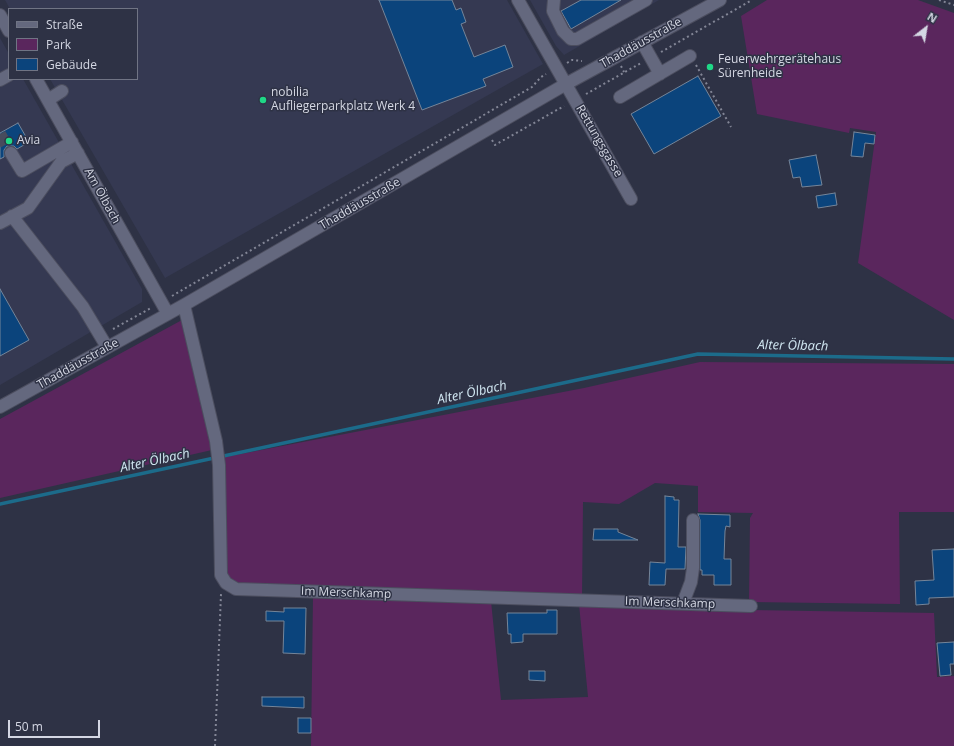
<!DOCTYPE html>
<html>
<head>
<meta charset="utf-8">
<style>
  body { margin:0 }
  #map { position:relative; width:954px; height:746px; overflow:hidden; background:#2e3245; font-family:"Open Sans",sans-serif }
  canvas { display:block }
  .legend { position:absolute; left:8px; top:8px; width:130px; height:72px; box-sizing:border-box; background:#2e3245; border:1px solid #707484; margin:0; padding:5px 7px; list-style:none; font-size:12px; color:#d4d7e3 }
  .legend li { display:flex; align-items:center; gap:8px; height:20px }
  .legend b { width:20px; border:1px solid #707484 }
  .north { position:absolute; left:906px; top:8px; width:40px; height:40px; -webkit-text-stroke:3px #2e3245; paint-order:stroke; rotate:31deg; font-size:11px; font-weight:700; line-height:16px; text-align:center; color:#d4d7e3 }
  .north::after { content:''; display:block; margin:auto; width:14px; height:18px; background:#d4d7e3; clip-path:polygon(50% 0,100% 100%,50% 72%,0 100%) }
  .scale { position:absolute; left:8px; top:720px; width:92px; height:18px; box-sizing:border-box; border:2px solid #d4d7e3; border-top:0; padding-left:5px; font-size:12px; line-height:14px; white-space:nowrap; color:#d4d7e3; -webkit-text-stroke:3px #2e3245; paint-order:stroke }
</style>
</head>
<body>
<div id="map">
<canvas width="954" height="746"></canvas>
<ul class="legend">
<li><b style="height:5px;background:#64687e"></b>Straße</li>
<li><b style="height:11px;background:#5a265d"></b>Park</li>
<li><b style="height:11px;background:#0b447c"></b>Gebäude</li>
</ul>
<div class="north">N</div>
<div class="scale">50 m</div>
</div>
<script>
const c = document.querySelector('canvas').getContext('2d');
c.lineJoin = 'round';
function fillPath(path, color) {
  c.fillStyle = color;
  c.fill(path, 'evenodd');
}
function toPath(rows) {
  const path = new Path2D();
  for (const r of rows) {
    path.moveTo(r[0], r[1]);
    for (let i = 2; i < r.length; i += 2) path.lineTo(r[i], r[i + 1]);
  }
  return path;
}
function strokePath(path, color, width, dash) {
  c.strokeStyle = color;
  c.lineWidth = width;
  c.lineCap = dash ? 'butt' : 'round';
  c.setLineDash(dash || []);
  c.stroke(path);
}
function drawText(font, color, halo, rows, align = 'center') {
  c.font = font + ' "Open Sans",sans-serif';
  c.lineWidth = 3;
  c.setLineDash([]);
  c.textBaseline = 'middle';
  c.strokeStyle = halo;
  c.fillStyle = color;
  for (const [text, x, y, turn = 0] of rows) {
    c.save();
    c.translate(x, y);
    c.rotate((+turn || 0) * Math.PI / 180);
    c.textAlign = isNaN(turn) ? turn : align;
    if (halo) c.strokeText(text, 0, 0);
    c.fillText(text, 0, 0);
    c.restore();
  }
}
const built = toPath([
  [5,0,507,0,543,64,165,278,50,79,137,79,137,9,10,9],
  [530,0,659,0,564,55,556,46],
  [0,38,9,54,9,79,23,79,142,289,142,302,0,385]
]);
const green = toPath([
  [767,0,918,0,954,13,954,320,858,263,876,132,850,128,849,133,757,114,741,16],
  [182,320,212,450,0,498,0,419],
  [700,362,954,364,954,512,899,512,900,604,749,602,750,518,753,513,698,512,698,486,655,483,619,504,583,502,582,598,238,585,230,580,226,574,225,457,584,388],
  [313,596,491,601,501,700,588,697,579,604,628,608,934,613,937,677,954,676,954,746,311,746]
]);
const stream = toPath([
  [0,504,698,354,954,359]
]);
const building = toPath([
  [379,0,452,0,456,10,461,8,466,22,461,24,474,57,505,45,513,67,483,79,486,86,422,110,379,0],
  [581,0,621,0,571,29,561,11,581,0],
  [698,76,721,116,654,154,631,114,698,76],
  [18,123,29,142,17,149,14,146,7,146,4,150,4,157,0,159,0,133,18,123],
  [854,132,875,135,874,144,865,143,863,157,851,156,854,132],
  [816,155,822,185,802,187,800,177,793,178,789,160,816,155],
  [835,193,837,205,818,208,816,196,835,193],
  [0,289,29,340,0,356,0,289],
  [665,496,674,497,674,500,679,500,678,547,686,547,685,569,666,569,665,585,649,585,650,562,665,563,665,496],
  [698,514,730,515,730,527,726,526,725,531,724,559,731,559,731,585,714,585,714,575,702,575,702,570,700,570,700,520,698,514],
  [594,529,618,529,618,532,638,540,593,540,594,529],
  [954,549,954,597,929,598,929,604,916,605,915,581,934,580,932,550,954,549],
  [284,608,306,608,305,654,283,653,284,621,266,621,266,611,284,612,284,608],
  [547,610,557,610,557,634,523,634,523,642,511,643,511,634,508,634,507,613,547,613,547,610],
  [954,642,954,664,950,664,951,675,940,676,937,643,954,642],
  [529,671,545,671,545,681,529,680,529,671],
  [262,697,304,697,304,708,262,706,262,697],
  [298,718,311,718,311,733,298,733,298,718]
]);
const minorTunnel = toPath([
  [0,134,11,153]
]);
const path = toPath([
  [939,0,954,5],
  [661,52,752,0],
  [567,63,572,60,582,61],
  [696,65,731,127],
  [621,66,624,72],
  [586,94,641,63],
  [492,140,495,145,564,106],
  [172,296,532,87,541,77,546,74],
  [113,329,151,308],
  [215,746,221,594]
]);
const minor = toPath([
  [518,0,631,199],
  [554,0,553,11,563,31,571,39,577,39,646,0],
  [0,15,9,31],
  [642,42,660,74],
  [36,79,168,314],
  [0,80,9,75],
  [620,97,690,56],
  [48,100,62,91],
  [11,153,22,171,72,142],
  [12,216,83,307,107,347],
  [0,223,28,208,61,162,78,153],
  [184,305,216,441,219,465,221,575,226,583,236,589,751,606],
  [0,407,184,305,566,84,720,0],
  [683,603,691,582,693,568,693,520]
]);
const markers = [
  [710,67,4,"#1fd887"],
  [263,100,4,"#1fd887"],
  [9,141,4,"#1fd887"]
];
const streetNames = [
  ["Thaddäusstraße",641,43,-29],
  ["Rettungsgasse",599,141,60],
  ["Am Ölbach",102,196,61],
  ["Thaddäusstraße",360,204,-30],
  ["Thaddäusstraße",78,364,-29],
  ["Im Merschkamp",346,593,2],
  ["Im Merschkamp",670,603,2]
];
const poiNames = [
  ["Feuerwehrgerätehaus",718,60],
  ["Sürenheide",718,74],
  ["nobilia",271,93],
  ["Aufliegerparkplatz Werk 4",271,107],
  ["Avia",17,141]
];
const waterNames = [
  ["Alter Ölbach",793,346,1],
  ["Alter Ölbach",472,393,-12],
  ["Alter Ölbach",155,461,-12]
];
fillPath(built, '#353952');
fillPath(green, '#5a265d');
strokePath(stream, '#1c6b8a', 3.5);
fillPath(building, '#0b447c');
strokePath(building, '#758599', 1);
strokePath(minorTunnel, '#474b5d', 12, [12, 6]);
strokePath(minor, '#4c4e5f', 14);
strokePath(path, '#838696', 2, [2, 3]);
strokePath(minor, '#64687e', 12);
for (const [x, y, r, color] of markers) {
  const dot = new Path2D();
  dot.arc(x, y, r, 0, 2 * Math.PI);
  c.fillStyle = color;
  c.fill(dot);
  strokePath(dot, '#2e3245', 1.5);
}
drawText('12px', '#d4d7e3', '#2e3245', streetNames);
drawText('12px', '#d4d7e3', '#2e3245', poiNames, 'left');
drawText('italic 13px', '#d1e7f2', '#2e3245', waterNames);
</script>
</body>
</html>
